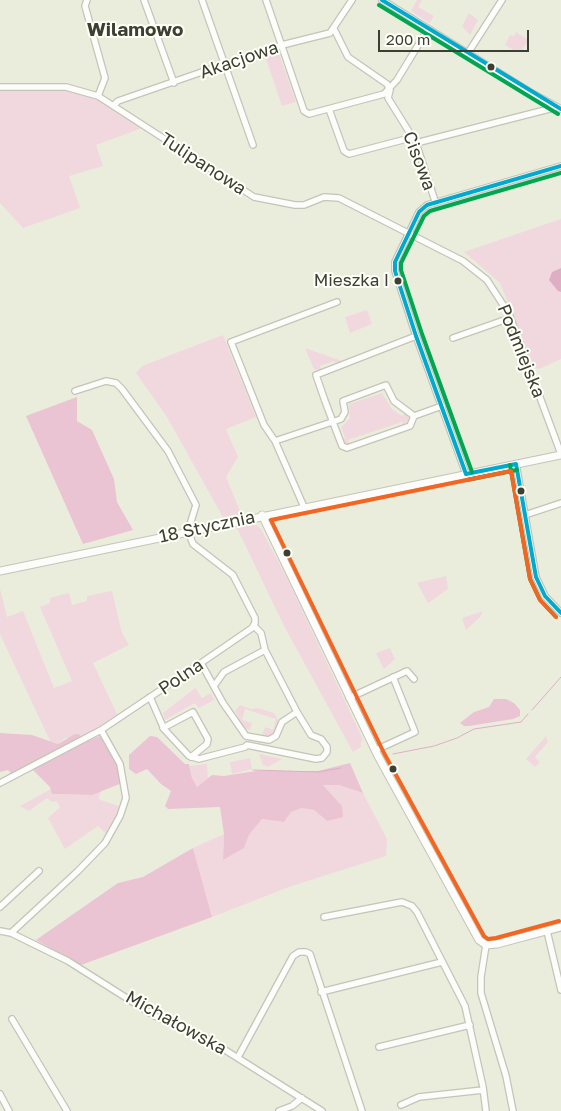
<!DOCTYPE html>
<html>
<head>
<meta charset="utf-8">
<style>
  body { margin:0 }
  #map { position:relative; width:561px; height:1111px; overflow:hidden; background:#eaeddc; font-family:"Golos Text",sans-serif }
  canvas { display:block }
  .scale { position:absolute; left:378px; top:30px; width:151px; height:22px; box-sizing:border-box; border:2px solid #3c3f31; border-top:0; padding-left:6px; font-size:15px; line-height:18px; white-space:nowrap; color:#3c3f31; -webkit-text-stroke:4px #fdfff8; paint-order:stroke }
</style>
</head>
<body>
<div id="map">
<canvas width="561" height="1111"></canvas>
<div class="scale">200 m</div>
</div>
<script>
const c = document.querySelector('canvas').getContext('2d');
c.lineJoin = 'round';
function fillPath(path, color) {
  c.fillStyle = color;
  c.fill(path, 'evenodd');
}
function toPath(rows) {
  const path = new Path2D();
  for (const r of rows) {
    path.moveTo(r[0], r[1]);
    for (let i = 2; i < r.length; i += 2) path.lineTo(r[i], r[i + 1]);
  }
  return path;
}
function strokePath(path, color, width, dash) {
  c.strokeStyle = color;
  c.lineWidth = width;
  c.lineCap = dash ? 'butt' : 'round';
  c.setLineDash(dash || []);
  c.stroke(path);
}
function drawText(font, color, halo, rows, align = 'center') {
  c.font = font + ' "Golos Text",sans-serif';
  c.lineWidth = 4;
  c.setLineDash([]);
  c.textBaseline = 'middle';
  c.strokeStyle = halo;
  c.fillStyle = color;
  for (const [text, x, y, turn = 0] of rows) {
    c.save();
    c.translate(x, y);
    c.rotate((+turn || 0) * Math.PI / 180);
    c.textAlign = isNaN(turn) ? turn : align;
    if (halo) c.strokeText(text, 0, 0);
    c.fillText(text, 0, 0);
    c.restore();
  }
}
const green = toPath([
  [417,0,422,0,418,7,434,16,429,23,411,11],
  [469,13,478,20,470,35,462,26],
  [516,32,529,40,522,50,517,52,505,45,510,35,514,36],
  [278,51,296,102,282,106,265,56],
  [48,88,75,91,100,98,142,128,96,145,103,166,69,176,80,208,23,228,0,203,0,89],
  [561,219,561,268,552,272,558,291,561,292,561,359,539,369,534,367,500,283,464,252],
  [367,310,372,324,350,333,345,317],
  [223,335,256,417,226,429,238,457,226,477,243,518,225,521,167,417,136,373,142,366],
  [305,348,342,361,342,362,336,364,334,361,320,366,321,370,314,369],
  [382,393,392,409,402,416,405,413,408,415,408,421,403,425,402,422,348,440,349,444,344,445,342,440,345,438,341,427,350,418,349,404],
  [254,523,261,529,287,578,360,733,363,740,361,742,361,747,353,752,284,626,237,528],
  [446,576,448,589,428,603,417,583],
  [0,589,7,617,23,611,54,688,72,681,40,607,50,603,50,598,69,593,72,605,87,601,87,596,112,591,122,633,129,645,93,663,117,714,82,738,65,738,58,744,50,741,0,634],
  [483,611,480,617,466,630,462,618],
  [390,648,395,659,384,669,376,653],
  [195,688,202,698,211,693,214,700,199,708,195,703,165,720,163,713],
  [240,705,251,709,258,708,274,713,279,722,275,735,268,737,262,736,265,727,273,730,276,719,245,709,242,720,252,723,250,730,243,728,236,721,239,718,235,711],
  [546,736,548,742,535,757,540,762,535,767,526,759],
  [259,754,282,759,268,767,263,765],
  [250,758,252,769,232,774,230,762],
  [207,764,208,779,197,787,192,778,190,766],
  [323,785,339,785,363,793,387,839,386,856,289,887,212,917,193,848,224,834,223,860,244,848,249,835,262,819,284,822,291,812,302,808,314,810,327,821,342,806],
  [51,789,52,794,81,795,92,795,102,789,98,799,121,807,107,835,98,826,65,849,48,818,60,807,57,801,52,802,47,798,29,811,20,806]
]);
const forest = toPath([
  [77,397,77,421,92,430,114,479,117,502,133,530,83,544,26,416],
  [494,699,506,699,514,703,520,710,520,716,513,719,469,726,464,726,460,723,474,712,489,707],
  [0,733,32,735,58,744,75,734,79,734,82,738,12,774,8,770,0,772],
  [102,735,119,765,122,783,92,795,52,794,50,787,32,769,64,751],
  [150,736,157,737,185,764,189,764,192,778,197,787,212,775,224,776,256,771,318,771,350,763,363,793,339,785,323,785,342,806,343,817,327,821,314,810,302,808,291,812,284,822,262,819,249,835,244,848,223,860,224,834,220,807,168,809,165,806,171,791,161,784,147,769,136,774,129,769,129,755],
  [193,848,212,917,81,965,36,940,118,883,143,877]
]);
const water = toPath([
  [561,268,561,292,558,291,549,280,552,272]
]);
const stream = toPath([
  [532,710,561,677],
  [393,754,434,746,457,738,474,729,521,722,528,714],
  [253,770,318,772,341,768]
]);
const minor = toPath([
  [87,0,85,6,105,78,98,96],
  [144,0,174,83],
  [202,0,253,145],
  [266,0,304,111,309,114,384,94,397,80,428,29],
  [382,0,530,92,561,109],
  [334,29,348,57,387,84,390,90,388,98,416,143,435,201],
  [468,53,502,0],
  [0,87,66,87,98,96,254,197,295,205,304,205,324,197,339,198,463,261,487,280,509,314,561,454],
  [114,105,118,101,225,64,282,45,330,33,352,0],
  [329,109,344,151,349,154,414,137],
  [416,143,557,107],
  [416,336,316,375,325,401,342,446,347,448,410,426,414,416,442,406],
  [453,338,510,318],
  [275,441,341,419,345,412,343,401,386,385,394,401,414,416],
  [516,464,536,577,545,596,561,613],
  [466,474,416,336,395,271,395,262,419,212,427,205,561,166],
  [304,507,275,441,264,425,231,342,337,302],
  [525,515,561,503],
  [201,663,223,703,246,736,269,740,276,736,282,722,297,712],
  [214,686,224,672,265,650],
  [150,697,164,729,189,756,199,759,245,747,247,745,316,759,322,758,327,752,327,747,321,739,311,735,297,712,265,650,261,633,254,626],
  [349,698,407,671,414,679],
  [163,728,193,712,208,739,207,744,191,757],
  [376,750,415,732,393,677],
  [0,783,101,730,201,663,252,628,255,623,255,618,233,575,193,544,188,531,196,505,168,451,122,389,116,383,106,381,75,391],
  [0,907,39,871],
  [324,917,402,902,412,906,417,912,465,1006,483,1087,486,1111],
  [0,931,11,933,68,961,155,1016,206,1038,322,1111],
  [547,931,561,990],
  [11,933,78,871,105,843,120,816,126,798,120,764,101,730],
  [486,945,481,977,481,993,506,1076,513,1111],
  [321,992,442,962],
  [12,1019,67,1111],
  [379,1047,470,1025],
  [238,1057,293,956,299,952,306,952,310,954,362,1111],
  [0,1094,9,1111],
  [401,1105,419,1097,483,1090],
  [279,1111,292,1106,302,1098]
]);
const tertiary = toPath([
  [262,515,378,756,479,940,486,945,497,944,561,927],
  [0,571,561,455]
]);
const bus1 = toPath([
  [382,0,561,109],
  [516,464,536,577,545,596,561,613],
  [466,474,416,336,395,271,395,262,419,212,427,205,561,166],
  [466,474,516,464]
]);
const bus2 = toPath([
  [379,5,558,114],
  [510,465,530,579,540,600,556,617],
  [472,472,422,334,401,270,401,263,424,216,430,211,561,173],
  [467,480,517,470]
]);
const bus3 = toPath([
  [556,617,540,600,530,579,511,471,271,520,384,753,484,936,488,939,496,938,559,921]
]);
const markers = [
  [491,67,4.5,"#3c3f31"],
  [398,281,4.5,"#3c3f31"],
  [521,491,4.5,"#3c3f31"],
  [287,553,4.5,"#3c3f31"],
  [393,769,4.5,"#3c3f31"]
];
const busNames = [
  ["Mieszka I",389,281]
];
const streetNames = [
  ["Akacjowa",239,60,-19],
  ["Cisowa",419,161,69],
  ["Tulipanowa",203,164,33],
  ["Podmiejska",521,351,68],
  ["18 Stycznia",207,527,-12],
  ["Polna",181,677,-34],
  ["Michałowska",176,1023,29]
];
const neighbourhoodNames = [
  ["Wilamowo",135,30]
];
fillPath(green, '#f1d8de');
fillPath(forest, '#eac4d2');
fillPath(water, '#deafc4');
strokePath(stream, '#deafc4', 1);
strokePath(minor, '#c2c5b7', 8);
strokePath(tertiary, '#c2c5b7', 9);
strokePath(minor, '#fcfcfa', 5.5);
strokePath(tertiary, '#fcfcfa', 7);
strokePath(bus1, '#00a9ce', 4);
strokePath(bus2, '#00a651', 4);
strokePath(bus3, '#f26522', 4);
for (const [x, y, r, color] of markers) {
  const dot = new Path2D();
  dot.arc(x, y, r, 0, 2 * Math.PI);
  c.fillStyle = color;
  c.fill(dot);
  strokePath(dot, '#fdfff8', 2);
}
drawText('17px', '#3c3f31', '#fdfff8', busNames, 'right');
drawText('18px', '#3c3f31', '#fdfff8', streetNames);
drawText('bold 19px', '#3c3f31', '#fdfff8', neighbourhoodNames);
</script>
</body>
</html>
